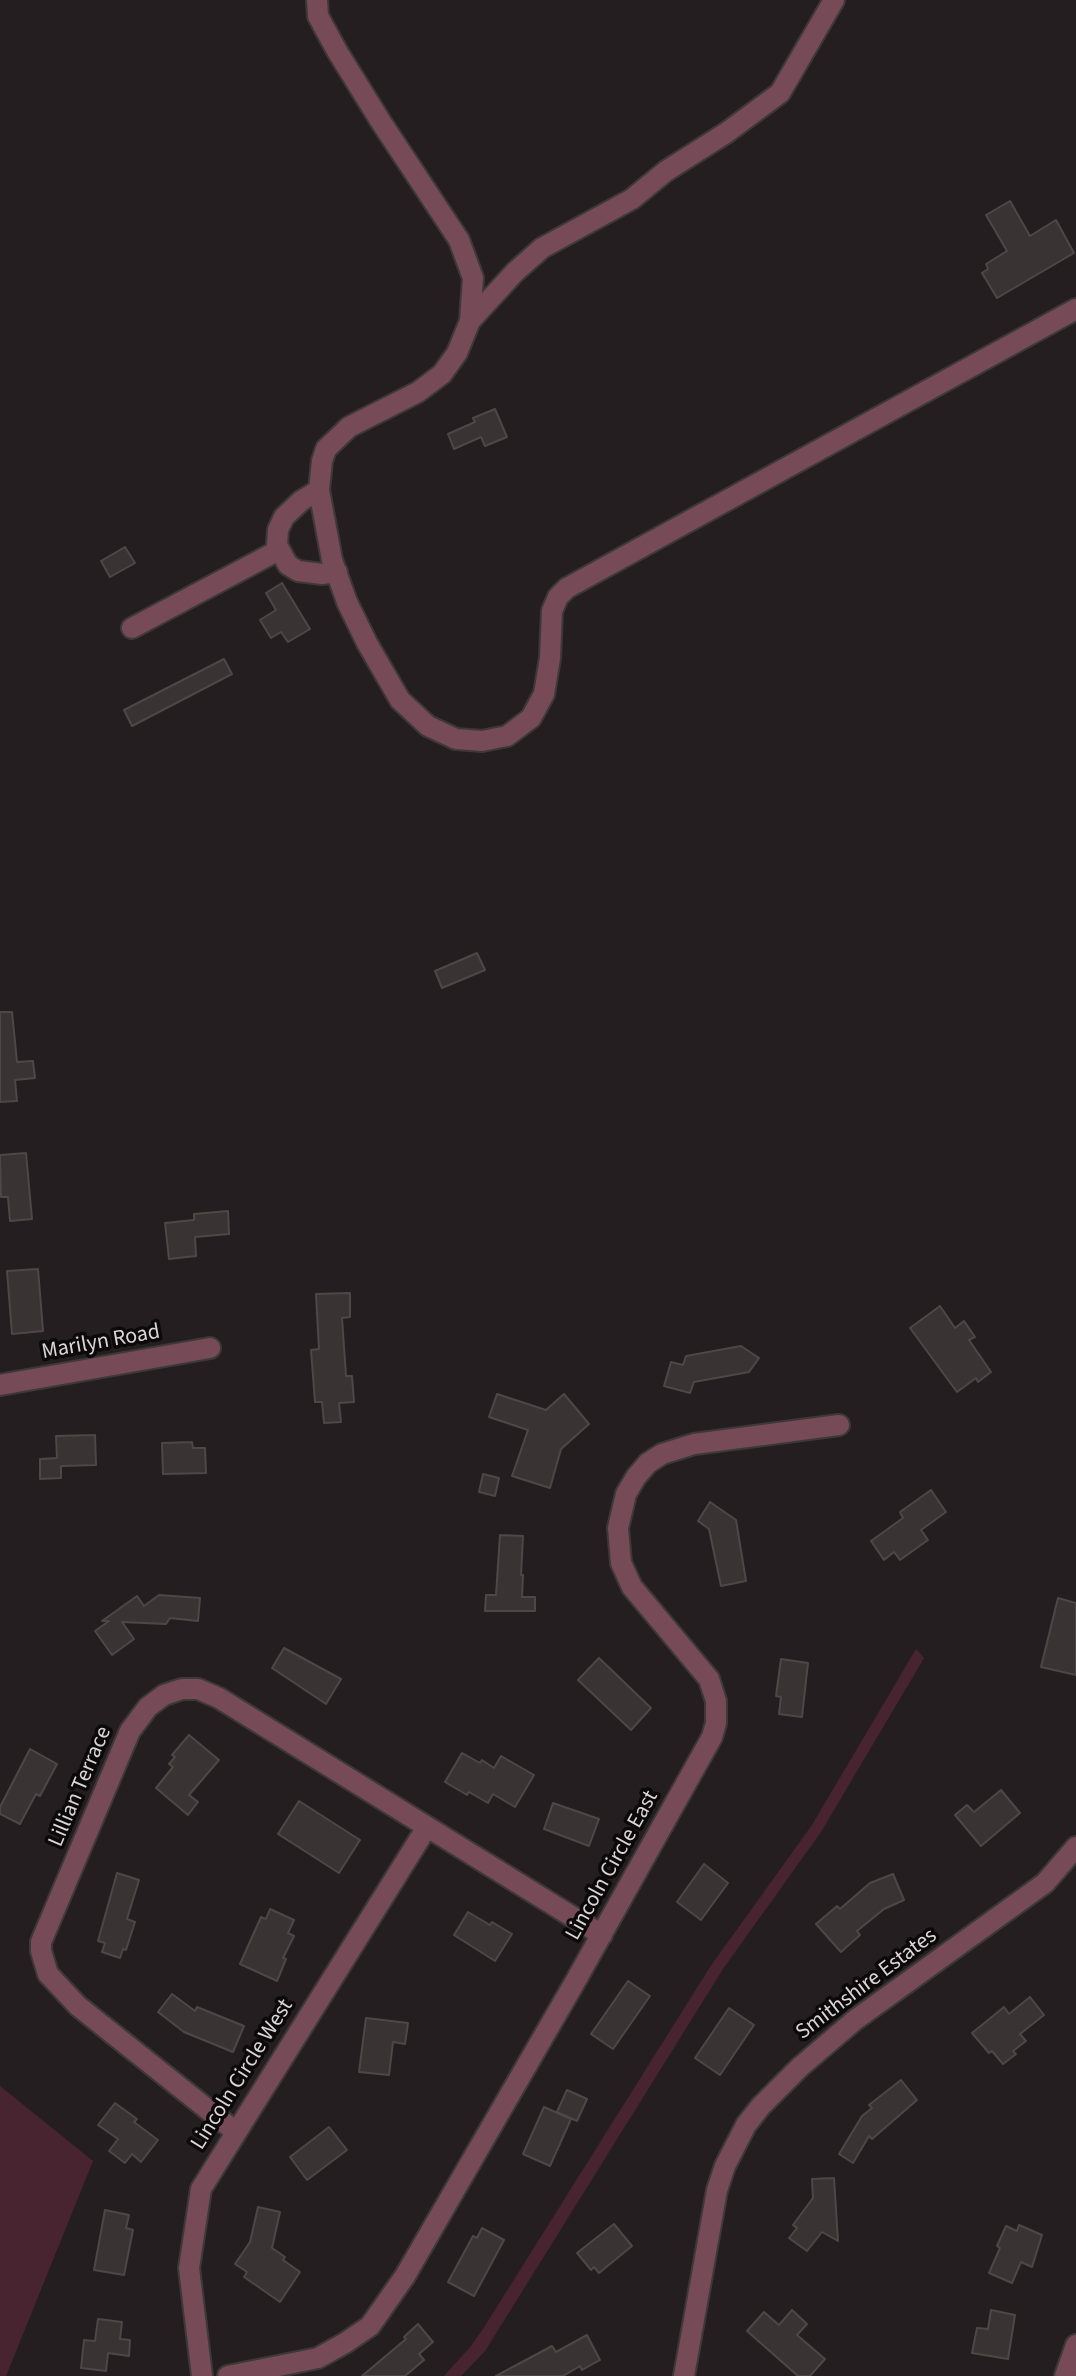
<!DOCTYPE html>
<html>
<head>
<meta charset="utf-8">
<style>
  body { margin:0 }
  canvas { display:block; background:#241e20 }
</style>
</head>
<body>
<canvas width="1076" height="2376"></canvas>
<script>
const c = document.querySelector('canvas').getContext('2d');
c.lineJoin = 'round';
function fillPath(path, color) {
  c.fillStyle = color;
  c.fill(path, 'evenodd');
}
function toPath(rows) {
  const path = new Path2D();
  for (const r of rows) {
    path.moveTo(r[0], r[1]);
    for (let i = 2; i < r.length; i += 2) path.lineTo(r[i], r[i + 1]);
  }
  return path;
}
function strokePath(path, color, width, dash) {
  c.strokeStyle = color;
  c.lineWidth = width;
  c.lineCap = dash ? 'butt' : 'round';
  c.setLineDash(dash || []);
  c.stroke(path);
}
function drawText(font, color, halo, rows, align = 'center') {
  c.font = font + ' "Source Sans 3",sans-serif';
  c.lineWidth = 7;
  c.setLineDash([]);
  c.textBaseline = 'middle';
  c.strokeStyle = halo;
  c.fillStyle = color;
  for (const [text, x, y, turn = 0] of rows) {
    c.save();
    c.translate(x, y);
    c.rotate((+turn || 0) * Math.PI / 180);
    c.textAlign = isNaN(turn) ? turn : align;
    if (halo) c.strokeText(text, 0, 0);
    c.fillText(text, 0, 0);
    c.restore();
  }
}
const green = toPath([
  [916,1649,924,1658,821,1832,723,1969,485,2351,461,2376,444,2376,471,2346,483,2329,710,1967,812,1825],
  [0,2086,93,2161,6,2376,0,2376]
]);
const building = toPath([
  [1010,201,1030,236,1056,220,1074,253,997,298,982,273,988,269,986,264,1007,251,986,215,1010,201],
  [495,409,507,437,485,446,481,437,454,449,448,434,475,422,473,418,495,409],
  [125,547,135,563,110,577,101,561,125,547],
  [282,583,310,629,288,642,281,632,271,638,260,620,276,610,266,593,282,583],
  [224,659,232,674,132,726,124,710,224,659],
  [477,953,485,970,442,988,435,971,477,953],
  [0,1012,12,1012,17,1062,33,1061,35,1078,15,1080,17,1101,0,1102,0,1012],
  [26,1153,32,1219,10,1221,8,1197,1,1197,0,1155,26,1153],
  [228,1211,229,1234,195,1237,196,1256,169,1259,165,1223,194,1220,194,1214,228,1211],
  [38,1269,43,1331,12,1334,7,1271,38,1269],
  [350,1293,350,1317,342,1318,346,1376,352,1376,354,1402,339,1403,341,1422,324,1423,322,1402,315,1402,311,1350,319,1349,316,1294,350,1293],
  [940,1306,955,1328,964,1321,975,1337,969,1340,991,1372,978,1382,976,1378,957,1392,910,1328,940,1306],
  [741,1346,759,1358,749,1372,694,1382,690,1393,664,1386,671,1362,683,1365,686,1356,741,1346],
  [497,1394,546,1410,564,1394,589,1424,561,1449,550,1488,512,1476,528,1430,489,1417,497,1394],
  [95,1435,96,1465,61,1466,61,1478,40,1479,40,1459,57,1458,56,1436,95,1435],
  [192,1442,193,1448,205,1448,206,1473,163,1474,162,1443,192,1442],
  [483,1474,499,1478,495,1496,479,1492,483,1474],
  [931,1490,946,1512,921,1530,928,1540,900,1560,894,1552,884,1560,871,1541,903,1518,900,1512,931,1490],
  [710,1502,736,1520,746,1581,721,1586,709,1529,698,1521,710,1502],
  [500,1535,523,1536,521,1575,523,1575,522,1597,535,1597,535,1611,485,1611,486,1595,496,1595,500,1535],
  [159,1595,200,1598,198,1621,170,1618,166,1624,122,1622,134,1639,112,1655,95,1631,109,1621,102,1621,137,1596,144,1606,159,1595],
  [1058,1598,1076,1603,1076,1675,1041,1667,1058,1598],
  [284,1648,341,1679,326,1704,272,1668,284,1648],
  [599,1658,651,1708,631,1730,578,1680,599,1658],
  [781,1659,808,1663,802,1717,779,1714,781,1697,776,1696,781,1659],
  [189,1735,219,1760,189,1795,198,1802,188,1815,156,1788,173,1767,169,1764,175,1757,172,1755,189,1735],
  [30,1749,57,1764,40,1796,36,1794,20,1824,0,1814,0,1807,30,1749],
  [462,1753,480,1763,482,1760,494,1768,501,1756,534,1775,515,1807,493,1794,488,1803,469,1792,467,1795,445,1782,462,1753],
  [1001,1790,1020,1813,981,1846,955,1815,967,1805,974,1812,1001,1790],
  [299,1801,360,1840,339,1873,278,1834,299,1801],
  [553,1803,599,1819,589,1846,544,1829,553,1803],
  [704,1864,728,1883,701,1920,677,1902,704,1864],
  [117,1873,139,1880,127,1919,135,1922,126,1950,123,1949,120,1958,102,1952,105,1943,98,1941,117,1873],
  [893,1874,904,1900,884,1909,857,1931,860,1935,841,1952,816,1924,837,1906,840,1909,870,1883,893,1874],
  [270,1909,294,1920,288,1933,294,1936,283,1958,286,1959,277,1981,240,1964,261,1917,266,1919,270,1909],
  [468,1912,490,1925,492,1922,512,1934,495,1961,454,1935,468,1912],
  [628,1981,650,1996,613,2049,591,2034,628,1981],
  [172,1994,195,2011,197,2007,244,2026,233,2052,184,2032,158,2012,172,1994],
  [1030,1997,1044,2015,1020,2034,1026,2041,1013,2051,1016,2054,1003,2064,992,2051,989,2053,972,2033,1004,2007,1009,2014,1030,1997],
  [729,2008,754,2025,720,2075,695,2058,729,2008],
  [366,2018,408,2023,405,2044,393,2042,389,2075,359,2072,366,2018],
  [901,2080,917,2100,872,2139,869,2136,853,2163,839,2154,862,2116,872,2108,869,2105,901,2080],
  [567,2090,587,2099,577,2121,557,2112,567,2090],
  [115,2103,137,2119,134,2122,158,2140,141,2162,132,2154,125,2163,109,2151,118,2139,98,2125,115,2103],
  [544,2107,571,2119,550,2166,523,2154,544,2107],
  [329,2127,347,2150,307,2180,290,2157,329,2127],
  [834,2178,838,2241,822,2232,807,2251,789,2238,797,2228,793,2225,813,2198,812,2179,834,2178],
  [258,2207,280,2212,272,2248,285,2257,283,2260,300,2272,280,2302,244,2277,247,2272,235,2264,250,2242,258,2207],
  [105,2210,129,2215,126,2228,133,2230,124,2275,94,2270,105,2210],
  [614,2224,632,2246,599,2273,594,2267,591,2270,577,2253,614,2224],
  [1019,2225,1042,2235,1032,2267,1021,2262,1012,2283,989,2273,1000,2248,997,2246,1006,2226,1017,2231,1019,2225],
  [482,2228,504,2240,474,2296,448,2282,473,2236,477,2238,482,2228],
  [792,2310,807,2324,797,2335,825,2359,810,2376,798,2376,747,2331,764,2312,779,2325,792,2310],
  [991,2310,1015,2315,1008,2359,972,2353,977,2328,988,2329,991,2310],
  [98,2319,122,2322,120,2339,130,2340,129,2356,108,2353,106,2371,81,2368,84,2340,95,2341,98,2319],
  [418,2324,433,2342,419,2354,424,2360,405,2376,362,2376,406,2339,404,2337,418,2324],
  [587,2335,600,2360,582,2370,580,2366,563,2376,496,2376,552,2346,556,2352,587,2335]
]);
const minor = toPath([
  [317,0,318,16,337,51,381,122,459,240,473,278,470,321],
  [834,0,780,93,726,133,666,171,632,199,542,248,515,272,470,321,457,353,442,374,418,392,349,427,326,449,322,461,319,490,332,560,347,602,367,643,400,700,428,726,456,739,482,741,507,736,531,718,544,694,550,658,552,611,558,597,567,588,1076,309],
  [319,490,301,501,284,517,278,530,277,545,288,565,298,571,322,574,337,572],
  [132,628,279,550],
  [0,1385,210,1348],
  [236,2132,78,2006,48,1974,41,1951,41,1942,130,1731,148,1707,164,1695,182,1689,198,1689,219,1698,602,1935],
  [202,2376,189,2268,201,2189,427,1827],
  [228,2376,318,2358,345,2343,370,2326,405,2276,575,1982,712,1737,716,1723,716,1701,709,1679,632,1587,621,1563,618,1528,626,1494,636,1477,648,1463,662,1454,694,1444,839,1425],
  [684,2376,717,2190,725,2166,746,2125,761,2106,800,2067,855,2020,1045,1883,1076,1847],
  [1065,2376,1076,2345]
]);
const streetNames = [
  ["Marilyn Road",101,1343,-10],
  ["Lillian Terrace",81,1787,-67],
  ["Lincoln Circle East",613,1866,-61],
  ["Smithshire Estates",867,1985,-37],
  ["Lincoln Circle West",243,2075,-58]
];
fillPath(green, '#482430');
fillPath(building, '#393334');
strokePath(building, '#4d4748', 2);
strokePath(minor, '#3d383a', 24);
strokePath(minor, '#764a57', 20);
drawText('22px', '#dad6d7', '#0c090a', streetNames);
</script>
</body>
</html>
